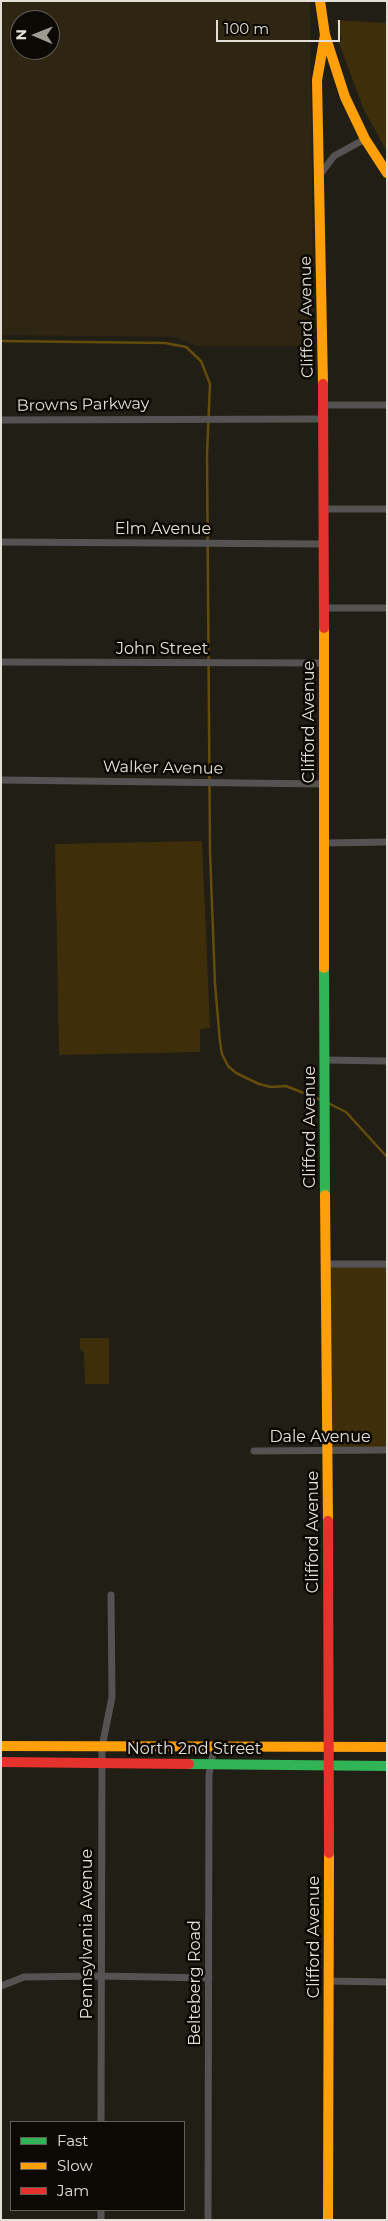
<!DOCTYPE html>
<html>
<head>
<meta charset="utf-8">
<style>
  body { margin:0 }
  #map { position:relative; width:388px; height:2221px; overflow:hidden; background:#211e16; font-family:Montserrat,sans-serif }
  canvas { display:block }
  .frame { position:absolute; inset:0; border:2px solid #e3dfd6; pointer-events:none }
  .legend { position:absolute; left:10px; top:2121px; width:175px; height:90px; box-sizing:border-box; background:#0c0905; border:1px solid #625f59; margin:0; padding:6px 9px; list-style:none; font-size:15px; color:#e3dfd6 }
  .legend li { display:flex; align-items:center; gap:10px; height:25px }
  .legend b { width:25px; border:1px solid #625f59 }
  .north { position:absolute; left:10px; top:10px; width:50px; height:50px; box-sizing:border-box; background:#0c0905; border:1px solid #625f59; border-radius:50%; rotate:271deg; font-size:14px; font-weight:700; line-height:20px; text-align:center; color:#e3dfd6 }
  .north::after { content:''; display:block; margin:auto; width:18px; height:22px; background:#9f9b93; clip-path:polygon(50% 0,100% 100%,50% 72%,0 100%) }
  .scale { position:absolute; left:216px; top:20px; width:124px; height:22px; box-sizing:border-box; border:2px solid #e3dfd6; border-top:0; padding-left:6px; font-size:15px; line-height:18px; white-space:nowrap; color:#e3dfd6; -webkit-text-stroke:4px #0c0905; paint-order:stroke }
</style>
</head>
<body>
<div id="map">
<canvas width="388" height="2221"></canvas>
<div class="frame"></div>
<ul class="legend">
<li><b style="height:6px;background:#30b455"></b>Fast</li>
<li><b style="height:6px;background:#ff9f0a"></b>Slow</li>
<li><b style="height:6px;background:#e5322d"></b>Jam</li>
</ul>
<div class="north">N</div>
<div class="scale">100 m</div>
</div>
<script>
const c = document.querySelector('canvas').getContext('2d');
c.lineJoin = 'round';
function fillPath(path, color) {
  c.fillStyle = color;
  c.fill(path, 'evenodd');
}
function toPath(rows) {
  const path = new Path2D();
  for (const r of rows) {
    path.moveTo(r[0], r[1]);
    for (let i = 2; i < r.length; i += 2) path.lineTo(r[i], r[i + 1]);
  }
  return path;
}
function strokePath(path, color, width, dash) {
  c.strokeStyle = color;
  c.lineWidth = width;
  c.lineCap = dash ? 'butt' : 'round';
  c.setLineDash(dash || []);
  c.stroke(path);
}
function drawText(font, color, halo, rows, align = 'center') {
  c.font = font + ' Montserrat,sans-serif';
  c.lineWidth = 5;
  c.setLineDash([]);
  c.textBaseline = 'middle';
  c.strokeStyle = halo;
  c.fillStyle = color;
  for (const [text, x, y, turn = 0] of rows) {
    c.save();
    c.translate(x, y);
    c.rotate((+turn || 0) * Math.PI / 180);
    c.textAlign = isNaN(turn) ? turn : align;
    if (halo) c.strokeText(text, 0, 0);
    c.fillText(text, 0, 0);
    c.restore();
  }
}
const built = toPath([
  [1,1,310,1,314,346,196,346,176,337,1,335],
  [20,20,50,20,50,50,20,50]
]);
const green = toPath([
  [336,20,387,23,387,152,364,110,338,40,342,39],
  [202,841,210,1028,200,1029,200,1052,59,1055,55,844],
  [326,1264,387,1265,387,1450,328,1449],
  [80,1338,109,1338,109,1384,85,1384,84,1353,80,1349]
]);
const stream = toPath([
  [1,341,165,343,186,347,201,361,210,384,207,454,210,852,215,984,220,1042,222,1054,228,1066,236,1073,259,1084,271,1087,286,1086,321,1100],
  [326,1102,346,1112,387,1157]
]);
const street = toPath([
  [319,176,334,156,365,139],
  [324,405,387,405],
  [1,420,324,419],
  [324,509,387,509],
  [1,542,324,544],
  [324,608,387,608],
  [1,662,323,663],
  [1,780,324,784],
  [324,843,387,842],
  [324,1060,387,1061],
  [326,1264,387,1264],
  [254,1451,387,1450],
  [328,1981,387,1982],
  [1,1986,24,1977,100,1976,209,1978],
  [101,2122,102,1747,112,1697,111,1595],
  [101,2210,101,2220],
  [208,2220,209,1775,214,1747]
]);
const fast = toPath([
  [324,968,325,1195],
  [189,1764,387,1766]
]);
const slow = toPath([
  [320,1,325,35,345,97,365,139,387,173],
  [323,384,317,80,325,35],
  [324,628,324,968],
  [325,1195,328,1521],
  [1,1746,387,1747],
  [328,2220,329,1853]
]);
const jam = toPath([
  [323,384,324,628],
  [328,1521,329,1853],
  [1,1762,189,1764]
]);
const streetNames = [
  ["Clifford Avenue",307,317,-91],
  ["Browns Parkway",83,405,-1],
  ["Elm Avenue",163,529],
  ["John Street",162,649],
  ["Clifford Avenue",309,722,-90],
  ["Walker Avenue",163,768,1],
  ["Clifford Avenue",310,1127,-90],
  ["Dale Avenue",320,1437],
  ["Clifford Avenue",313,1532,-90],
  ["North 2nd Street",194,1749],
  ["Pennsylvania Avenue",87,1934,-90],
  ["Clifford Avenue",314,1937,-90],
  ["Belteberg Road",195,1983,-90]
];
fillPath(built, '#2e2513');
fillPath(green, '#3e2f0a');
strokePath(stream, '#654c0b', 2.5);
strokePath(street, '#545253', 7);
strokePath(fast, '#30b455', 10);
strokePath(slow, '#ff9f0a', 10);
strokePath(jam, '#e5322d', 10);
drawText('16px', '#e3dfd6', '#0c0905', streetNames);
</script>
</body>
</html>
